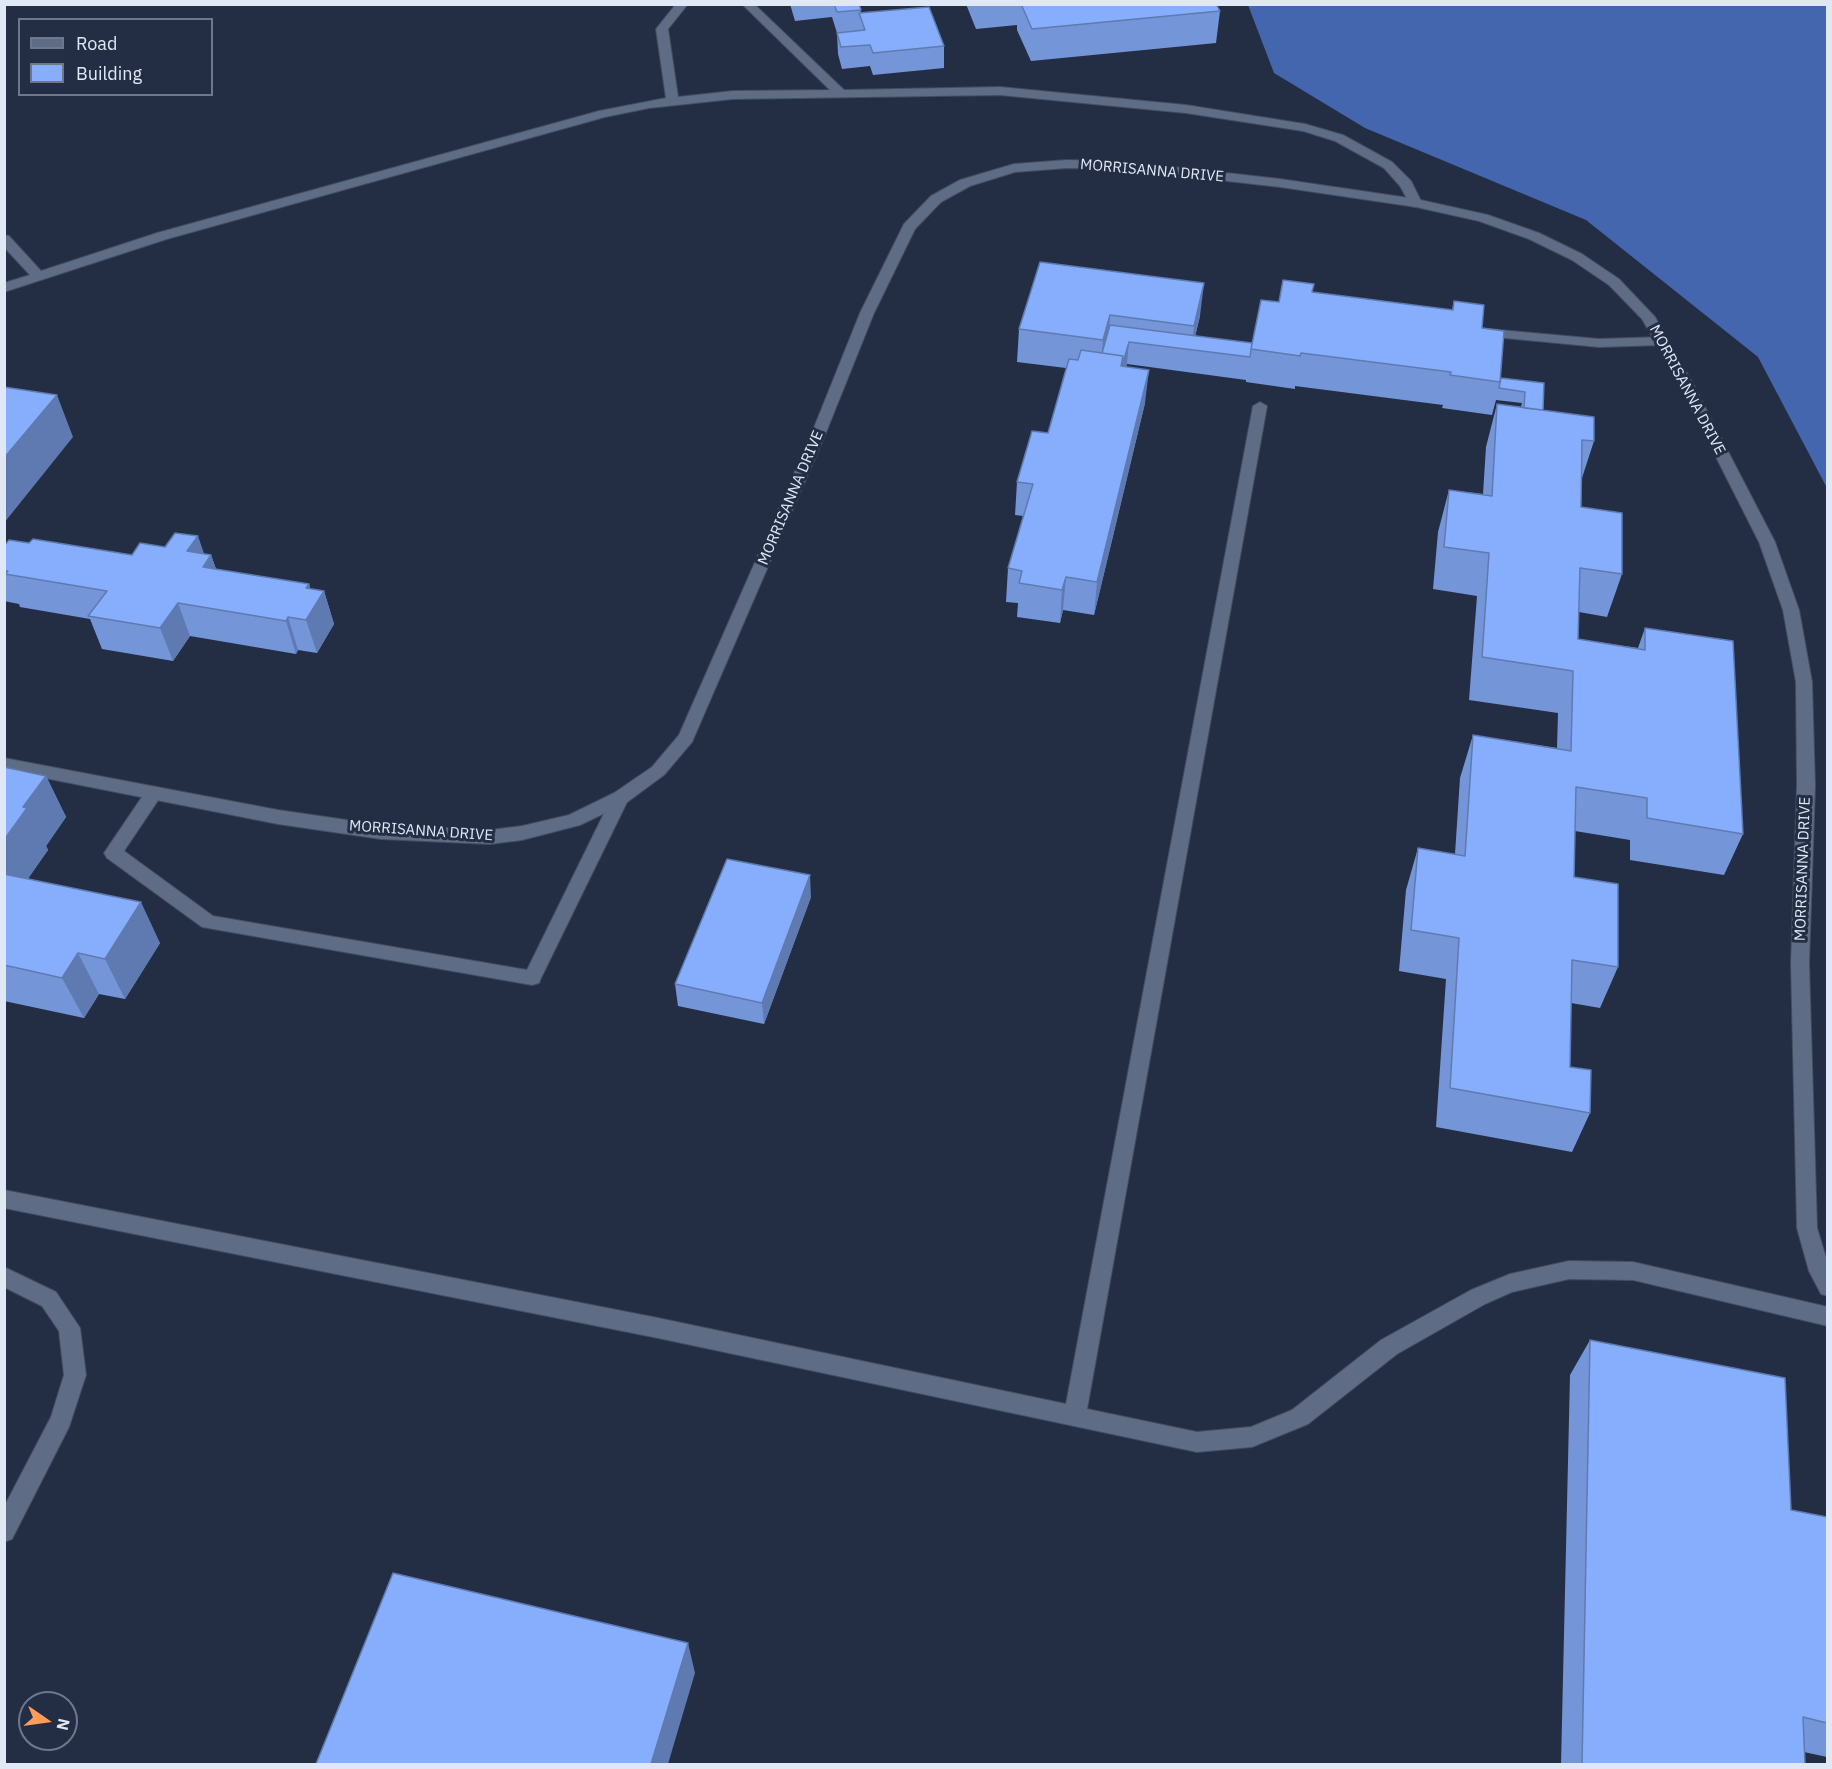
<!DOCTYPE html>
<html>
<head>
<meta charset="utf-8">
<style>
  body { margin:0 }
  #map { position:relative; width:1832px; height:1769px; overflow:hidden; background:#232e44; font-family:"IBM Plex Sans",sans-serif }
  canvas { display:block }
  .frame { position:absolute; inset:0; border:6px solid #e0e8f6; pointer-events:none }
  .legend { position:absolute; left:18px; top:18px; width:195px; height:78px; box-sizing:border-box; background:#232e44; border:2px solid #6f788b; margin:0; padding:8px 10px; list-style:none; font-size:18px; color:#e0e8f6 }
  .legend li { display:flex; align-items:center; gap:12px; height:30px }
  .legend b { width:30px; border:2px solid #6f788b }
  .north { position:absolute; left:18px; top:1691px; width:60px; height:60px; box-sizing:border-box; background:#232e44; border:2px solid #6f788b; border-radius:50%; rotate:103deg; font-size:16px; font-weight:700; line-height:24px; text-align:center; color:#e0e8f6 }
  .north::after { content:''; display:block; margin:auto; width:21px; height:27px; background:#fe9c58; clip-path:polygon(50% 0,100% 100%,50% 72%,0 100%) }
</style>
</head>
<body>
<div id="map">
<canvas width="1832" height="1769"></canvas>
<div class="frame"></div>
<ul class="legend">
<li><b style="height:8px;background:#5f6c85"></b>Road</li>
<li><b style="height:16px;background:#87aefc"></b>Building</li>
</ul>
<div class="north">N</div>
</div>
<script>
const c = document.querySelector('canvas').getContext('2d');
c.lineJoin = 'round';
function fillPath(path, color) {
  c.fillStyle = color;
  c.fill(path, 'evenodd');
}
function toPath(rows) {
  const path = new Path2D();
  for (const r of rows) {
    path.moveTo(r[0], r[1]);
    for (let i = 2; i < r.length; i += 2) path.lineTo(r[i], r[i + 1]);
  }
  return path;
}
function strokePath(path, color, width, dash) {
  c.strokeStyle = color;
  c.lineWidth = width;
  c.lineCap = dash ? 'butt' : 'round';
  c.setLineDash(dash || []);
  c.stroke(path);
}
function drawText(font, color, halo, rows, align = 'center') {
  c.font = font + ' "IBM Plex Sans",sans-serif';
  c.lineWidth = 6;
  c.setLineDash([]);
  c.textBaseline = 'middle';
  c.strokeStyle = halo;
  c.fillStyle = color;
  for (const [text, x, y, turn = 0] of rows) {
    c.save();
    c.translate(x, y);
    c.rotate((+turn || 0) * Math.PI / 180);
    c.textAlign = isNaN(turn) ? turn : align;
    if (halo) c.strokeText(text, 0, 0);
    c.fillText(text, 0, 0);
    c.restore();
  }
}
const forest = toPath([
  [1248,5,1827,5,1827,488,1758,357,1586,220,1365,128,1274,73]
]);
const lane = toPath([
  [676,4,688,4,668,29,678,97,733,91,830,90,742,4,754,4,844,90,1000,87,1186,105,1305,124,1343,135,1392,162,1411,181,1422,203,1416,207,1411,206,1400,186,1384,168,1335,141,1303,131,1186,113,1000,95,733,99,649,108,605,117,167,239,4,292,4,283,30,275,4,247,4,235,9,236,41,271,157,233,599,111,666,98,656,29,676,4],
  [1478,328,1599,339,1662,337,1669,341,1662,345,1599,347,1473,335,1471,332,1478,328],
  [1260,402,1267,406,1087,1409,1197,1432,1251,1427,1292,1410,1381,1340,1471,1290,1510,1274,1569,1261,1633,1262,1828,1307,1828,1326,1633,1280,1569,1279,1512,1292,1485,1304,1397,1354,1308,1424,1252,1447,1197,1452,658,1338,4,1208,4,1190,658,1318,1066,1404,1253,406,1260,402],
  [154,787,160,788,163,793,124,851,213,916,527,970,614,793,626,793,629,798,541,978,539,983,532,985,202,927,107,858,104,853,148,788,154,787],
  [4,1267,56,1292,80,1328,86,1375,69,1427,12,1539,4,1542,4,1507,51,1417,64,1375,59,1331,42,1306,4,1287,4,1267]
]);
const street = toPath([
  [1067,160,1121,161,1280,179,1416,199,1488,215,1539,233,1582,254,1619,279,1655,317,1692,382,1775,542,1799,610,1812,682,1815,786,1809,963,1817,1228,1828,1264,1828,1296,1821,1294,1809,1271,1797,1228,1791,963,1797,786,1796,682,1783,610,1759,542,1678,382,1642,319,1609,285,1572,260,1529,239,1479,221,1416,207,1280,187,1121,169,1067,168,1015,172,970,186,941,202,915,229,874,313,825,435,692,742,664,775,626,803,580,825,522,840,490,844,381,839,278,824,4,770,4,758,278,810,381,825,490,830,522,826,569,815,614,793,652,767,679,735,811,435,860,313,904,224,931,196,960,180,1014,164,1067,160]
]);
const wall = toPath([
  [790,4,859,4,861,13,944,46,944,68,873,75,870,66,842,69,838,54,837,33,832,17,795,21],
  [966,4,1216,4,1220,11,1216,43,1031,61,1017,30,1017,25,976,29],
  [1040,262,1200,316,1195,336,1252,343,1279,302,1312,292,1452,310,1454,301,1482,328,1501,378,1544,383,1543,410,1594,441,1581,481,1581,507,1622,574,1607,617,1579,612,1578,639,1638,648,1645,628,1743,834,1724,875,1630,860,1630,840,1575,831,1574,877,1618,967,1600,1008,1571,1003,1570,1067,1590,1113,1572,1152,1436,1127,1446,979,1399,971,1406,890,1418,848,1455,854,1460,778,1473,735,1557,748,1558,713,1469,700,1477,596,1433,589,1438,532,1449,490,1483,494,1486,447,1497,404,1521,407,1522,403,1496,400,1492,415,1442,408,1443,405,1295,386,1295,389,1246,382,1246,380,1127,364,1126,367,1145,403,1094,615,1063,610,1060,623,1017,617,1018,603,1006,602,1008,568,1023,516,1015,515,1017,482,1048,433,1066,368,1017,362,1019,329],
  [29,543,132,555,204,554,211,555,216,569,309,584,310,589,324,591,334,624,317,653,298,650,296,654,190,636,173,661,102,649,90,619,20,607,19,604,4,601,4,546],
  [4,767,46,776,66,817,46,846,48,850,28,878,160,943,125,999,99,994,84,1018,4,1001],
  [811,897,764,1024,678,1006,675,984],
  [1590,1340,1791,1510,1827,1517,1827,1757,1804,1752,1805,1764,1561,1764,1570,1375]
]);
const shadedWall = toPath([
  [1204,283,1200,316,1192,350,1191,350,1194,326],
  [1110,315,1108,348,1101,364,1103,340],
  [1129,342,1127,364,1120,389,1121,366],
  [1149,370,1145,403,1094,615,1097,582],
  [57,395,73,437,4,523,4,458],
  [198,536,207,562,211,555,223,588,187,551],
  [1066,577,1063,610,1060,623,1062,590],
  [309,584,315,605,324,591,334,624,317,653,306,620,306,588],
  [178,603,190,636,173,661,160,628],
  [288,617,298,650,296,654,286,621],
  [46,776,66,817,46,846,48,850,19,892,4,892,4,840,23,807],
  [810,875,811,897,764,1024,762,1003],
  [141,902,160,943,125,999,105,959],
  [78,953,99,994,84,1018,62,978],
  [688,1643,695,1673,668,1764,651,1764]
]);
const building = toPath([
  [834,4,859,4,861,10,837,12,834,4],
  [1021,4,1216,4,1220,11,1032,29,1021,4],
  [929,7,944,46,873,53,870,45,841,47,837,33,865,30,859,13,929,7],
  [1040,262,1204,283,1194,326,1110,315,1103,340,1019,329,1040,262],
  [1283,280,1314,284,1312,292,1453,310,1454,301,1484,305,1482,328,1504,331,1500,382,1450,375,1451,372,1301,353,1300,356,1251,349,1261,300,1279,302,1283,280],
  [1110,325,1252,343,1250,357,1129,342,1122,366,1123,356,1102,353,1110,325],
  [1081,350,1123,356,1121,366,1149,370,1097,582,1066,577,1062,590,1019,583,1022,571,1008,568,1033,484,1017,482,1032,431,1048,433,1069,359,1078,360,1081,350],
  [1501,378,1544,383,1543,410,1524,408,1525,392,1499,388,1501,378],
  [4,387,57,395,4,458,4,387],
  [1497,404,1594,417,1594,441,1582,440,1581,507,1622,513,1622,574,1580,568,1578,639,1645,650,1645,628,1733,641,1743,834,1647,818,1647,798,1576,787,1574,877,1618,884,1618,967,1572,960,1570,1067,1591,1070,1590,1113,1450,1088,1459,938,1411,930,1418,848,1465,856,1473,735,1571,751,1573,671,1482,657,1489,553,1444,547,1449,490,1492,496,1497,404],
  [175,533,198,536,187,551,211,555,203,567,309,584,306,588,324,591,306,620,288,617,286,621,178,603,160,628,88,616,107,591,5,574,8,571,4,571,4,546,9,540,29,543,33,539,132,555,140,543,165,547,175,533],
  [4,767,46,776,23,807,27,808,4,840,4,767],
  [727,859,810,875,762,1003,675,984,727,859],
  [4,874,141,902,105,959,78,953,62,978,4,965,4,874],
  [1590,1340,1785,1378,1791,1510,1827,1517,1827,1723,1803,1717,1805,1764,1582,1764,1590,1340],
  [393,1573,688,1643,651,1764,316,1764,393,1573]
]);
const streetNames = [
  ["MORRISANNA DRIVE",1152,171,5],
  ["MORRISANNA DRIVE",1687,390,62],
  ["MORRISANNA DRIVE",791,498,-67],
  ["MORRISANNA DRIVE",421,831,4],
  ["MORRISANNA DRIVE",1803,869,-88]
];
fillPath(forest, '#4366ae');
strokePath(lane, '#434d5f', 2);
strokePath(street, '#434d5f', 2);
fillPath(lane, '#5f6c85');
fillPath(street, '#5f6c85');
fillPath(wall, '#7496d9');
fillPath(shadedWall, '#5e7ab0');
fillPath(building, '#87aefc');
strokePath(building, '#5e7ab0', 1.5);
drawText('15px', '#e0e8f6', '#232e44', streetNames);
</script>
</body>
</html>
